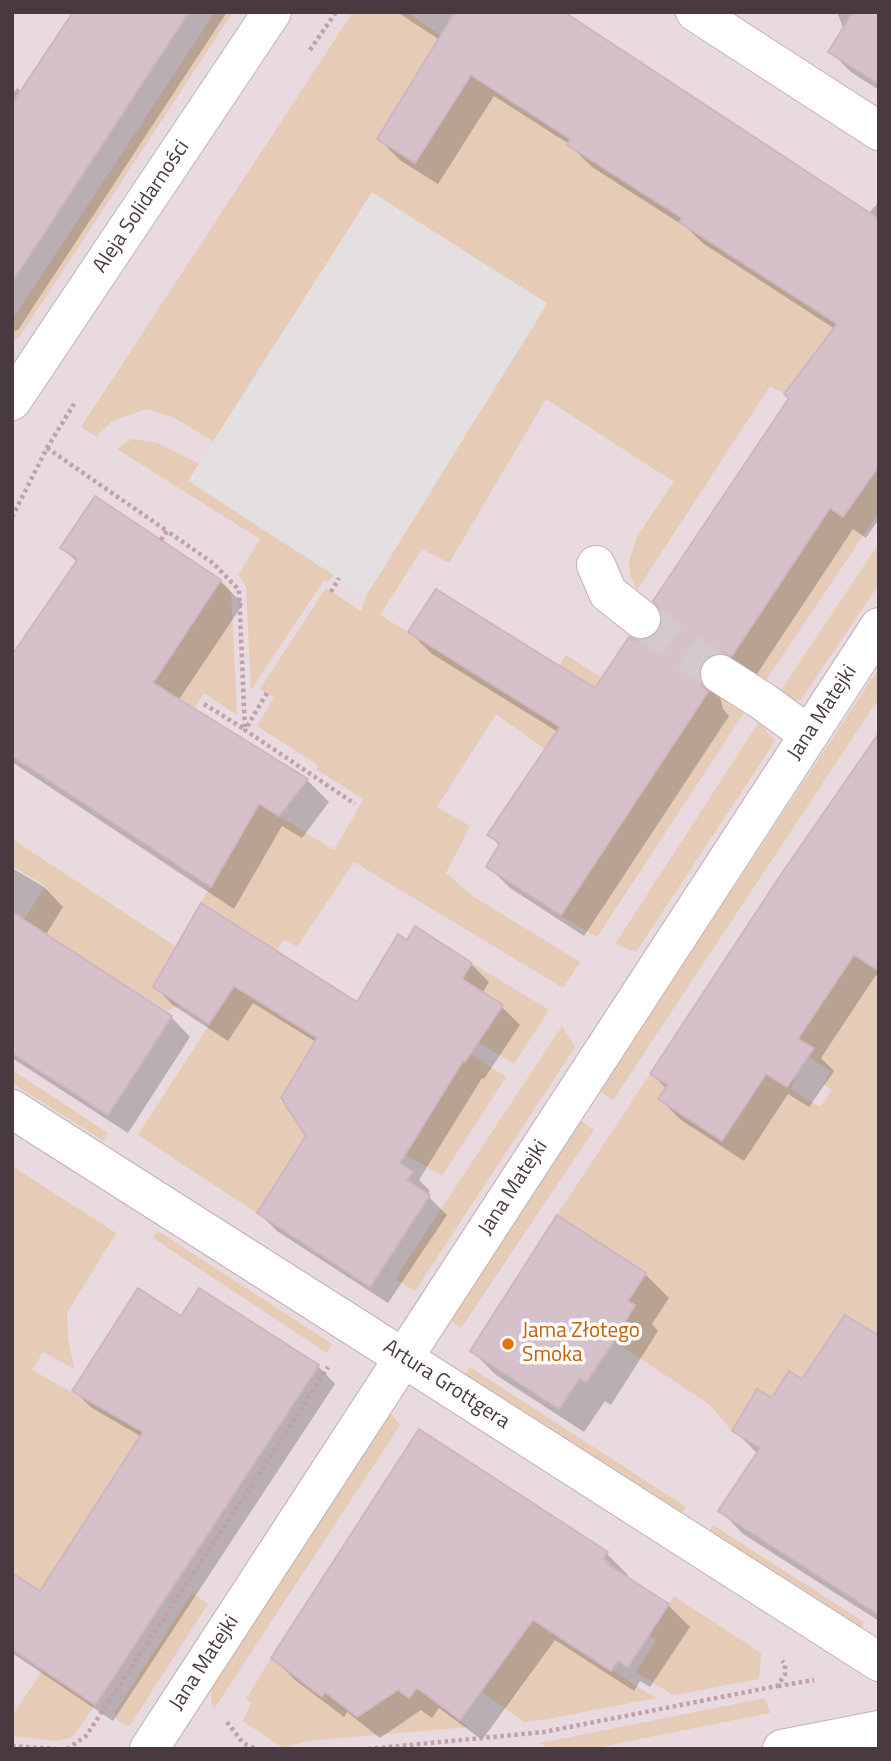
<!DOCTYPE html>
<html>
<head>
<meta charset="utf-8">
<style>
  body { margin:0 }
  #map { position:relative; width:891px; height:1761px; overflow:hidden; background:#f5ecef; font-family:"Titillium Web",sans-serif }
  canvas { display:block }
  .frame { position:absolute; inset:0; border:14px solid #493940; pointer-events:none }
</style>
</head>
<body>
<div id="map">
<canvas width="891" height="1761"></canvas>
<div class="frame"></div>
</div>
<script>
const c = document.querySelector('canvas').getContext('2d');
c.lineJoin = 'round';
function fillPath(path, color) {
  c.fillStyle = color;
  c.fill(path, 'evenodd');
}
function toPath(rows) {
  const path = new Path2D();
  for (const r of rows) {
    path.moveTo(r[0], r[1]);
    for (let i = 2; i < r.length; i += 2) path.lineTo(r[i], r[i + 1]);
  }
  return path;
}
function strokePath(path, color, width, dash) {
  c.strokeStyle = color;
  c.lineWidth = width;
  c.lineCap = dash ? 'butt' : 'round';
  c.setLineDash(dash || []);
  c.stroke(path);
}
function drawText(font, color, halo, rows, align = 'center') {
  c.font = font + ' "Titillium Web",sans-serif';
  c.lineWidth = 7;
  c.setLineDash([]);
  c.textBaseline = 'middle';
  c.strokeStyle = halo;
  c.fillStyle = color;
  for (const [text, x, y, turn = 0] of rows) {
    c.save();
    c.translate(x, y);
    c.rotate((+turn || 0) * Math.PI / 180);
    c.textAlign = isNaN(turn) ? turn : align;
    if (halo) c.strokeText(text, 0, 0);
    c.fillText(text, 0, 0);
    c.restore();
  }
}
const residential = toPath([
  [12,12,879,12,879,1749,12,1749]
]);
const green = toPath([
  [215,12,233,12,18,339,12,341,12,320],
  [353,12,406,12,480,62,570,139,568,145,681,218,680,223,808,305,879,268,784,394,770,386,637,590,630,575,629,561,638,535,674,482,546,399,449,563,422,549,380,615,532,709,566,655,602,678,556,757,496,714,437,807,470,826,446,873,471,895,580,962,563,988,354,862,297,947,284,939,276,951,201,903,259,804,334,850,355,815,363,799,317,770,318,765,257,726,274,698,260,689,326,588,361,611,366,596,547,303,372,193,213,441,173,417,147,409,114,420,100,432,97,437,81,427],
  [419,70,459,94,415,163,377,139],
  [132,439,158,443,200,464,189,481,334,574,328,582,324,580,251,690,246,588,243,581,238,575,260,539,117,449],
  [879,466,879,512,764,683,728,662,830,508,842,517],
  [879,543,879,584,800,701,779,693],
  [221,580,231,591,237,715,204,693,194,709,117,717,188,630],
  [879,668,879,698,613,1100,599,1091],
  [713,685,747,708,597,937,561,916],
  [759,722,775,741,636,952,615,944],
  [12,839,207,967,180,1005,167,1011,83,958,22,923,45,886,12,866],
  [879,951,879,1336,845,1315,812,1363,861,1395,879,1475,789,1371,772,1398,757,1389,732,1431,710,1405,614,1341,635,1306,628,1301,646,1273,557,1215,650,1074,667,1085,658,1100,722,1141,772,1065,795,1080,791,1089,820,1107,832,1090,823,1084,831,1072,808,1056,813,1048,798,1039,854,955],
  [472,963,549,1010,514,1064,478,1042,503,1005,462,979],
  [235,985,317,1038,279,1101,314,1124,257,1213,138,1135],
  [562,1026,575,1047,415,1291,395,1279],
  [470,1054,506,1077,442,1176,396,1149,391,1086,432,1112,463,1061,466,1062],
  [12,1070,108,1133,104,1141,12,1083],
  [581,1121,594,1130,461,1328,449,1319],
  [12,1166,116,1233,67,1313,68,1336,74,1369,43,1352,32,1370,145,1434,129,1454,92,1510,58,1563,43,1593,12,1573],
  [158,1231,332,1344,327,1353,153,1238],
  [470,1367,686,1507,683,1512,679,1514,464,1376],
  [391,1414,400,1425,214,1709,211,1701,211,1691,215,1679,381,1426],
  [713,1525,864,1622,860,1632,708,1534],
  [429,1549,568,1643,656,1698,548,1719,524,1722,481,1691,490,1678],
  [192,1593,208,1604,130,1725,126,1725,117,1720,115,1713],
  [674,1596,761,1653,759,1679,673,1695,636,1672,656,1640,649,1635],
  [271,1658,322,1697,325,1692,357,1717,378,1689,388,1696,398,1690,417,1688,469,1727,307,1741,283,1748,243,1721,251,1703,246,1699],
  [43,1670,95,1705,73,1737,56,1741,12,1736,12,1716],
  [765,1698,770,1713,590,1749,550,1749,540,1743]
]);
const parking = toPath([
  [372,192,547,304,366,596,188,481]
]);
const shadow = toPath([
  [75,12,227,12,18,330,12,331,12,95,17,88,22,92],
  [397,12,562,12,868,214,879,202,879,519,866,538,853,529,755,677,724,684,720,697,723,709,729,716,584,936,510,888,488,866,500,846,489,835,558,732,432,654,410,632,596,691,638,642,649,641,660,633,791,398,835,329,704,244,687,228,592,167,569,144,494,96,438,184,401,161,379,139,440,40],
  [837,12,879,12,879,90,851,72,830,51,844,30],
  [62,548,220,581,243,604,178,701,307,780,329,802,302,838,282,826,234,909,12,762,12,650,16,653,78,563],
  [879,754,879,977,876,975,821,1058,834,1071,809,1107,788,1094,744,1161,681,1120,660,1099,667,1089,652,1074],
  [12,868,44,887,63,907,45,936,171,1017,190,1037,128,1133,12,1058],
  [202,906,358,1005,408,942,471,964,489,982,482,994,502,1007,520,1025,484,1079,482,1078,419,1180,430,1191,427,1195,447,1215,388,1303,277,1231,259,1213,308,1136,316,1042,253,1003,228,1041,173,1005,155,987],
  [645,1274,669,1298,652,1324,658,1331,611,1405,605,1401,584,1432,496,1375,472,1351],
  [182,1318,318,1366,335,1384,113,1721,12,1653,12,1576,41,1594,142,1437,92,1408,74,1391],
  [734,1430,879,1476,879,1621,743,1534,721,1511,758,1454],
  [607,1554,628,1575,626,1578,668,1605,690,1627,650,1687,640,1681,634,1691,555,1640,482,1740,439,1708,432,1718,421,1710,380,1738,347,1712,344,1717,295,1680,273,1658]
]);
const building = toPath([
  [73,12,189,12,12,282,12,104,73,12],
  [455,12,564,12,879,219,879,466,843,517,830,508,732,656,720,652,711,654,702,662,698,674,701,685,708,692,561,915,486,867,500,843,487,835,560,727,408,632,436,589,595,688,629,637,639,641,648,639,659,632,662,623,661,612,653,601,789,398,784,394,837,324,679,222,682,218,567,145,570,139,471,75,415,163,377,139,455,12],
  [853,12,879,12,879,84,828,52,853,12],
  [95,496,221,580,153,683,308,779,279,816,259,804,211,887,12,756,12,655,78,559,60,548,95,496],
  [879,733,879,971,854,955,798,1039,814,1048,787,1087,766,1074,722,1141,658,1099,668,1085,650,1074,780,876,879,733],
  [201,903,357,1002,398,934,407,940,415,926,472,963,462,979,503,1005,465,1062,463,1061,400,1163,413,1172,407,1180,430,1195,370,1287,257,1213,306,1136,281,1098,317,1038,234,986,209,1024,153,987,201,903],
  [12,912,172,1016,108,1115,12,1053,12,912],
  [557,1215,646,1273,628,1301,635,1305,614,1341,586,1382,580,1378,559,1409,470,1351,557,1215],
  [138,1288,181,1316,199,1288,319,1365,95,1705,12,1649,12,1573,40,1591,143,1432,72,1391,138,1288],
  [845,1315,879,1336,879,1615,718,1511,760,1448,732,1431,757,1389,772,1398,789,1371,802,1379,845,1315],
  [419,1429,608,1552,603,1559,609,1563,607,1564,669,1604,628,1667,618,1661,611,1671,533,1620,460,1720,417,1688,409,1698,398,1690,357,1717,325,1692,322,1697,271,1658,419,1429]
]);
const minorTunnel = toPath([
  [641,619,720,674]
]);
const path = toPath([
  [310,50,336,12],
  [47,448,167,531],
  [12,517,47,448,74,404],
  [161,540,167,531,213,563,239,590,245,730],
  [331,592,339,578],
  [267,693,245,730,355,804],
  [204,704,244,729],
  [778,1686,814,1680],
  [227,1722,243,1743,256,1749],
  [12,1746,57,1749],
  [67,1749,86,1736,260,1473,328,1367],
  [368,1749,544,1732,777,1686,785,1675,785,1664,782,1661]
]);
const minor = toPath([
  [695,12,879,131],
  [12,401,272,12],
  [596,565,608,593,641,619],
  [720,674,764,702,809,735],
  [12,1109,355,1327,879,1662],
  [149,1749,879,627],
  [782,1749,879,1730]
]);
const markers = [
  [508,1344,7,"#e8710a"]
];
const streetNames = [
  ["Aleja Solidarności",142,207,-56],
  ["Jana Matejki",823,713,-57],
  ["Jana Matejki",514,1188,-57],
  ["Artura Grottgera",446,1385,33],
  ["Jana Matejki",205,1663,-57]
];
const foodNames = [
  ["Jama Złotego",522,1332],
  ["Smoka",522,1356]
];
fillPath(residential, '#e8dadf');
fillPath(green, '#e6cbb7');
fillPath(parking, '#e4dfe1');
fillPath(shadow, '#0003');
fillPath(building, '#d6c1ca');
strokePath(building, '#d0b5c0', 2);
strokePath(minorTunnel, '#d3c8cc', 38, [38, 19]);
strokePath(minor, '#c3b1b8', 40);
strokePath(path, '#c1a0ad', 4.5, [3.5, 3.5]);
strokePath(minor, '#fff', 38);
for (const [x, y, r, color] of markers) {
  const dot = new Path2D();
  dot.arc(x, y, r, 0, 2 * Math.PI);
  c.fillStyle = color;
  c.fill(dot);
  strokePath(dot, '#fff', 2.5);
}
drawText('21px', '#493940', '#fff', streetNames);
drawText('21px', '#c56008', '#fff', foodNames, 'left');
</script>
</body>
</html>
